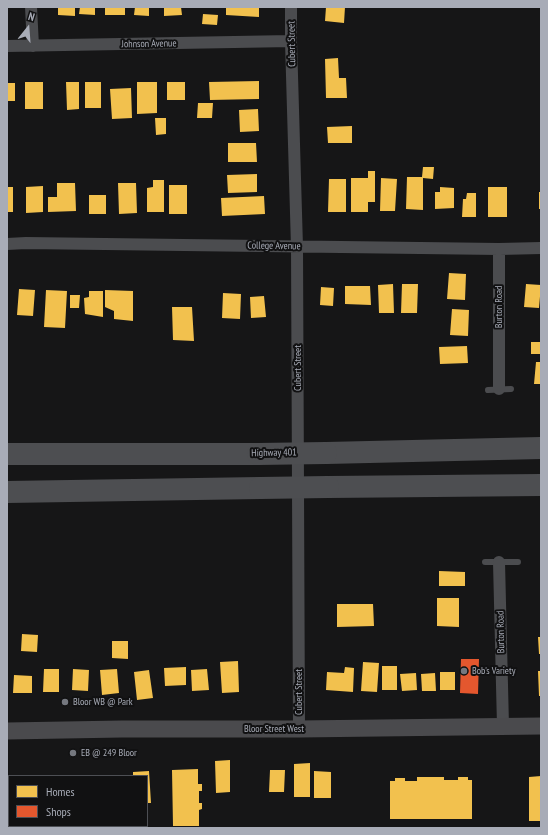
<!DOCTYPE html>
<html>
<head>
<meta charset="utf-8">
<style>
  body { margin:0 }
  #map { position:relative; width:548px; height:835px; overflow:hidden; background:#161617; font-family:"PT Sans Narrow",sans-serif }
  canvas { display:block }
  .frame { position:absolute; inset:0; border:8px solid #a8acb7; pointer-events:none }
  .legend { position:absolute; left:8px; top:775px; width:140px; height:52px; box-sizing:border-box; background:#111112; border:1px solid #4d4f54; margin:0; padding:5px 7px; list-style:none; font-size:12px; color:#a8acb7 }
  .legend li { display:flex; align-items:center; gap:8px; height:20px }
  .legend b { width:20px; border:1px solid #4d4f54 }
  .north { position:absolute; left:8px; top:8px; width:40px; height:40px; -webkit-text-stroke:3px #111112; paint-order:stroke; rotate:17deg; font-size:11px; font-weight:700; line-height:16px; text-align:center; color:#a8acb7 }
  .north::after { content:''; display:block; margin:auto; width:14px; height:18px; background:#a8acb7; clip-path:polygon(50% 0,100% 100%,50% 72%,0 100%) }
</style>
</head>
<body>
<div id="map">
<canvas width="548" height="835"></canvas>
<div class="frame"></div>
<ul class="legend">
<li><b style="height:11px;background:#f2c14e"></b>Homes</li>
<li><b style="height:11px;background:#e4572e"></b>Shops</li>
</ul>
<div class="north">N</div>
</div>
<script>
const c = document.querySelector('canvas').getContext('2d');
c.lineJoin = 'round';
function fillPath(path, color) {
  c.fillStyle = color;
  c.fill(path, 'evenodd');
}
function toPath(rows) {
  const path = new Path2D();
  for (const r of rows) {
    path.moveTo(r[0], r[1]);
    for (let i = 2; i < r.length; i += 2) path.lineTo(r[i], r[i + 1]);
  }
  return path;
}
function strokePath(path, color, width, dash) {
  c.strokeStyle = color;
  c.lineWidth = width;
  c.lineCap = dash ? 'butt' : 'round';
  c.setLineDash(dash || []);
  c.stroke(path);
}
function drawText(font, color, halo, rows, align = 'center') {
  c.font = font + ' "PT Sans Narrow",sans-serif';
  c.lineWidth = 4;
  c.setLineDash([]);
  c.textBaseline = 'middle';
  c.strokeStyle = halo;
  c.fillStyle = color;
  for (const [text, x, y, turn = 0] of rows) {
    c.save();
    c.translate(x, y);
    c.rotate((+turn || 0) * Math.PI / 180);
    c.textAlign = isNaN(turn) ? turn : align;
    if (halo) c.strokeText(text, 0, 0);
    c.fillText(text, 0, 0);
    c.restore();
  }
}
const homes = toPath([
  [58,7,75,7,75,16,58,15],
  [80,7,95,7,95,15,79,14],
  [105,7,125,7,125,15,105,15],
  [135,7,149,7,149,16,134,15],
  [164,7,181,7,182,15,164,16],
  [226,7,259,7,259,17,226,15],
  [326,7,345,7,344,23,325,21],
  [203,14,218,15,217,25,202,24],
  [338,58,339,78,346,78,347,98,326,98,325,59],
  [259,81,259,99,210,100,209,82],
  [25,82,43,82,43,109,25,109],
  [66,82,79,82,79,109,67,110],
  [85,82,101,82,101,108,85,108],
  [137,82,157,82,157,113,137,114],
  [167,82,185,82,185,100,167,100],
  [7,83,15,83,15,101,7,101],
  [131,88,132,118,112,119,110,89],
  [198,103,213,103,212,118,197,118],
  [258,109,259,131,240,132,239,110],
  [155,118,166,118,166,134,156,135],
  [352,126,352,143,328,143,327,127],
  [228,143,256,143,257,162,228,162],
  [423,167,434,167,433,179,423,178,423,210,406,209,407,177,422,177],
  [368,171,375,171,375,202,368,202,368,212,351,212,351,178,368,178],
  [257,174,257,192,228,193,227,175],
  [381,178,397,179,395,211,380,211],
  [329,179,346,179,346,212,328,212],
  [153,180,164,180,164,212,147,212,147,188,153,187],
  [57,183,75,183,76,211,48,212,48,197,57,197],
  [118,183,136,183,137,213,119,214],
  [169,185,187,185,187,214,169,214],
  [43,186,43,212,26,213,26,187],
  [7,187,13,187,13,212,7,212],
  [440,187,454,188,454,208,435,209,435,192,440,192],
  [488,187,507,187,507,217,488,217],
  [539,192,541,192,541,209,539,209],
  [467,193,476,193,476,217,462,217,463,199,466,199],
  [89,195,106,195,106,214,89,214],
  [264,196,265,214,222,216,221,198],
  [449,273,466,274,465,300,447,299],
  [393,284,394,313,379,313,378,285],
  [402,284,418,284,417,313,401,313],
  [526,284,541,285,539,308,524,307],
  [345,286,370,286,371,305,345,304],
  [321,287,334,288,333,306,320,305],
  [19,289,35,290,33,316,17,315],
  [46,290,67,291,65,328,44,327],
  [105,290,133,291,133,321,114,319,114,311,105,307],
  [89,291,103,291,103,317,85,314,84,298,89,297],
  [223,293,241,294,240,319,222,318],
  [70,295,80,295,79,308,70,308],
  [264,296,266,317,251,318,250,297],
  [172,307,192,307,194,341,173,340],
  [452,309,469,310,468,336,450,335],
  [531,342,541,342,541,354,531,354],
  [467,346,468,363,440,364,439,347],
  [536,362,541,362,541,384,534,384],
  [439,571,465,572,465,586,439,586],
  [437,598,459,598,459,627,437,626],
  [337,604,373,604,374,626,337,627],
  [22,634,38,635,37,652,21,651],
  [538,637,541,637,541,654,539,654],
  [112,641,128,641,128,659,112,658],
  [238,661,239,692,222,693,220,662],
  [363,662,379,663,377,692,361,691],
  [382,666,397,666,397,690,382,690],
  [186,667,186,685,165,686,164,668],
  [345,667,354,668,353,692,326,690,327,672,344,673],
  [44,669,59,669,59,692,43,692],
  [73,669,89,670,88,691,72,690],
  [117,669,119,693,102,695,100,670],
  [207,669,209,690,192,691,191,670],
  [149,670,153,698,137,700,134,672],
  [538,671,541,671,541,696,539,696],
  [440,672,455,672,455,690,440,690],
  [416,673,417,690,402,691,400,674],
  [435,673,436,691,422,691,421,674],
  [14,675,32,676,32,693,13,693],
  [230,760,230,792,216,793,215,761],
  [310,763,310,797,294,797,294,764],
  [198,769,198,784,202,784,202,791,199,791,199,803,202,803,202,809,199,810,199,826,173,826,172,770],
  [270,770,285,770,284,792,269,792],
  [149,771,151,803,147,803,147,776,133,776,133,772],
  [314,771,331,772,331,798,314,798],
  [541,776,541,821,529,821,529,777],
  [417,777,444,777,444,780,458,780,458,777,468,777,468,780,472,780,472,819,390,819,390,781,395,781,395,778,405,778,405,781,417,781]
]);
const shops = toPath([
  [461,659,479,659,478,694,460,693]
]);
const service = toPath([
  [488,390,511,389],
  [485,562,518,562]
]);
const minor = toPath([
  [31,7,33,46],
  [291,7,291,41,297,247,299,729],
  [7,46,291,41],
  [7,244,26,243,499,249,541,248],
  [499,249,499,389],
  [499,562,503,726]
]);
const secondary = toPath([
  [7,731,122,729,299,729,541,726]
]);
const motorway = toPath([
  [326,453,541,448],
  [7,454,258,454],
  [328,487,541,485],
  [7,492,260,488]
]);
const motorwayBridge = toPath([
  [258,454,326,453],
  [260,488,328,487]
]);
const markers = [
  [464,671,4,"#75787f"],
  [65,702,4,"#75787f"],
  [73,753,4,"#75787f"]
];
const streetNames = [
  ["Johnson Avenue",149,44,-1],
  ["Cubert Street",292,44,-91],
  ["College Avenue",274,246,1],
  ["Burton Road",499,307,-90],
  ["Cubert Street",298,368,-90],
  ["Highway 401",274,453,-1],
  ["Burton Road",501,632,-91],
  ["Cubert Street",299,692,-90],
  ["Bloor Street West",274,729]
];
const poiNames = [
  ["Bob's Variety",472,671],
  ["Bloor WB @ Park",73,702],
  ["EB @ 249 Bloor",81,753]
];
fillPath(homes, '#f2c14e');
fillPath(shops, '#e4572e');
strokePath(service, '#4b4c4f', 6);
strokePath(minor, '#4b4c4f', 12);
strokePath(secondary, '#4a4a4d', 17);
strokePath(motorway, '#4d4e51', 22);
strokePath(motorwayBridge, '#4d4e51', 22);
for (const [x, y, r, color] of markers) {
  const dot = new Path2D();
  dot.arc(x, y, r, 0, 2 * Math.PI);
  c.fillStyle = color;
  c.fill(dot);
  strokePath(dot, '#111112', 1.5);
}
drawText('10px', '#a8acb7', '#111112', streetNames);
drawText('10px', '#a8acb7', '#111112', poiNames, 'left');
</script>
</body>
</html>
